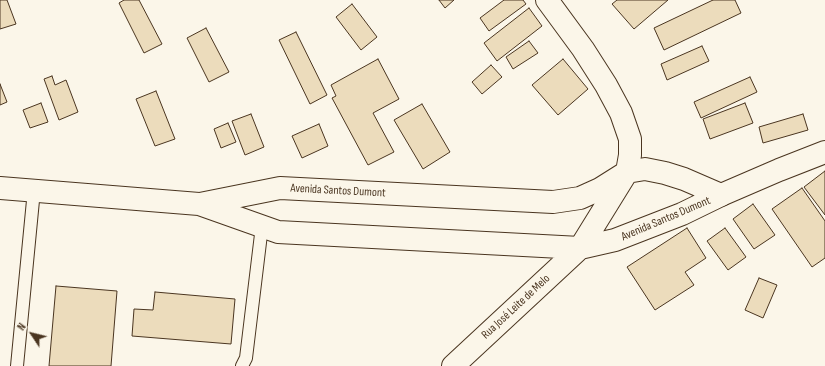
<!DOCTYPE html>
<html>
<head>
<meta charset="utf-8">
<style>
  body { margin:0 }
  #map { position:relative; width:825px; height:366px; overflow:hidden; background:#fbf6e9; font-family:"Sofia Sans Condensed",sans-serif }
  canvas { display:block }
  .north { position:absolute; left:12px; top:314px; width:40px; height:40px; -webkit-text-stroke:3px #fbf6e9; paint-order:stroke; rotate:305deg; font-size:11px; font-weight:700; line-height:16px; text-align:center; color:#4a3520 }
  .north::after { content:''; display:block; margin:auto; width:14px; height:18px; background:#4a3520; clip-path:polygon(50% 0,100% 100%,50% 72%,0 100%) }
</style>
</head>
<body>
<div id="map">
<canvas width="825" height="366"></canvas>
<div class="north">N</div>
</div>
<script>
const c = document.querySelector('canvas').getContext('2d');
c.lineJoin = 'round';
function fillPath(path, color) {
  c.fillStyle = color;
  c.fill(path, 'evenodd');
}
function toPath(rows) {
  const path = new Path2D();
  for (const r of rows) {
    path.moveTo(r[0], r[1]);
    for (let i = 2; i < r.length; i += 2) path.lineTo(r[i], r[i + 1]);
  }
  return path;
}
function strokePath(path, color, width, dash) {
  c.strokeStyle = color;
  c.lineWidth = width;
  c.lineCap = dash ? 'butt' : 'round';
  c.setLineDash(dash || []);
  c.stroke(path);
}
function drawText(font, color, halo, rows, align = 'center') {
  c.font = font + ' "Sofia Sans Condensed",sans-serif';
  c.lineWidth = 3;
  c.setLineDash([]);
  c.textBaseline = 'middle';
  c.strokeStyle = halo;
  c.fillStyle = color;
  for (const [text, x, y, turn = 0] of rows) {
    c.save();
    c.translate(x, y);
    c.rotate((+turn || 0) * Math.PI / 180);
    c.textAlign = isNaN(turn) ? turn : align;
    if (halo) c.strokeText(text, 0, 0);
    c.fillText(text, 0, 0);
    c.restore();
  }
}
const building = toPath([
  [0,0,7,0,16,24,0,29,0,0],
  [124,0,139,0,162,44,144,53,119,3,124,0],
  [439,0,454,0,445,8,439,0],
  [504,0,523,0,526,4,489,31,480,18,504,0],
  [617,0,668,0,634,29,612,4,617,0],
  [713,0,735,0,741,13,664,50,654,28,713,0],
  [352,4,377,37,361,50,336,17,352,4],
  [529,8,542,26,497,61,484,43,529,8],
  [206,28,229,72,209,82,187,38,206,28],
  [296,32,327,95,310,104,279,40,296,32],
  [529,41,538,53,513,69,506,57,529,41],
  [702,46,709,61,667,80,661,64,702,46],
  [378,59,399,99,373,113,394,152,368,165,332,98,336,96,331,85,378,59],
  [563,59,588,89,558,115,532,85,563,59],
  [491,65,502,77,482,94,472,82,491,65],
  [52,76,55,85,66,80,78,112,59,120,44,79,52,76],
  [750,77,757,92,701,118,694,102,750,77],
  [0,84,7,102,0,105,0,84],
  [156,91,175,139,155,146,136,99,156,91],
  [41,103,48,122,30,128,23,110,41,103],
  [745,103,753,123,710,139,703,119,745,103],
  [422,104,450,152,423,169,394,120,422,104],
  [251,114,264,147,245,155,232,121,251,114],
  [803,114,808,130,763,143,759,127,803,114],
  [228,123,236,142,221,148,214,129,228,123],
  [319,124,328,146,302,158,292,136,319,124],
  [825,171,825,215,804,187,825,171],
  [802,188,825,221,825,258,812,267,772,209,802,188],
  [753,204,775,235,754,249,733,219,753,204],
  [687,228,706,258,685,272,694,285,655,310,627,267,687,228],
  [725,228,746,257,728,270,707,241,725,228],
  [759,278,777,285,763,318,745,310,759,278],
  [56,286,117,291,111,366,49,366,56,286],
  [155,292,235,299,231,344,132,336,134,309,153,310,155,292]
]);
const lane = toPath([
  [17,366,34,190],
  [242,366,246,358,262,226]
]);
const street = toPath([
  [721,195,779,170,825,152]
]);
const secondary = toPath([
  [0,188,199,204,278,232,580,248,615,240,682,214,721,195],
  [200,204,280,188,553,202,580,198,600,189,627,172,645,169,665,173,684,179,721,195],
  [453,366,580,248,627,172,630,155,630,139,621,113,606,85,583,49,547,0]
]);
const streetNames = [
  ["Avenida Santos Dumont",338,191,3],
  ["Avenida Santos Dumont",666,219,-23],
  ["Rua José Leite de Melo",516,307,-43]
];
fillPath(building, '#ecdcbc');
strokePath(building, '#4a3520', 1);
strokePath(lane, '#4a3520', 14);
strokePath(street, '#4a3520', 24);
strokePath(secondary, '#4a3520', 24);
strokePath(lane, '#fbf6e9', 12);
strokePath(street, '#fbf6e9', 22);
strokePath(secondary, '#fbf6e9', 22);
drawText('12px', '#4a3520', '#fbf6e9', streetNames);
</script>
</body>
</html>
